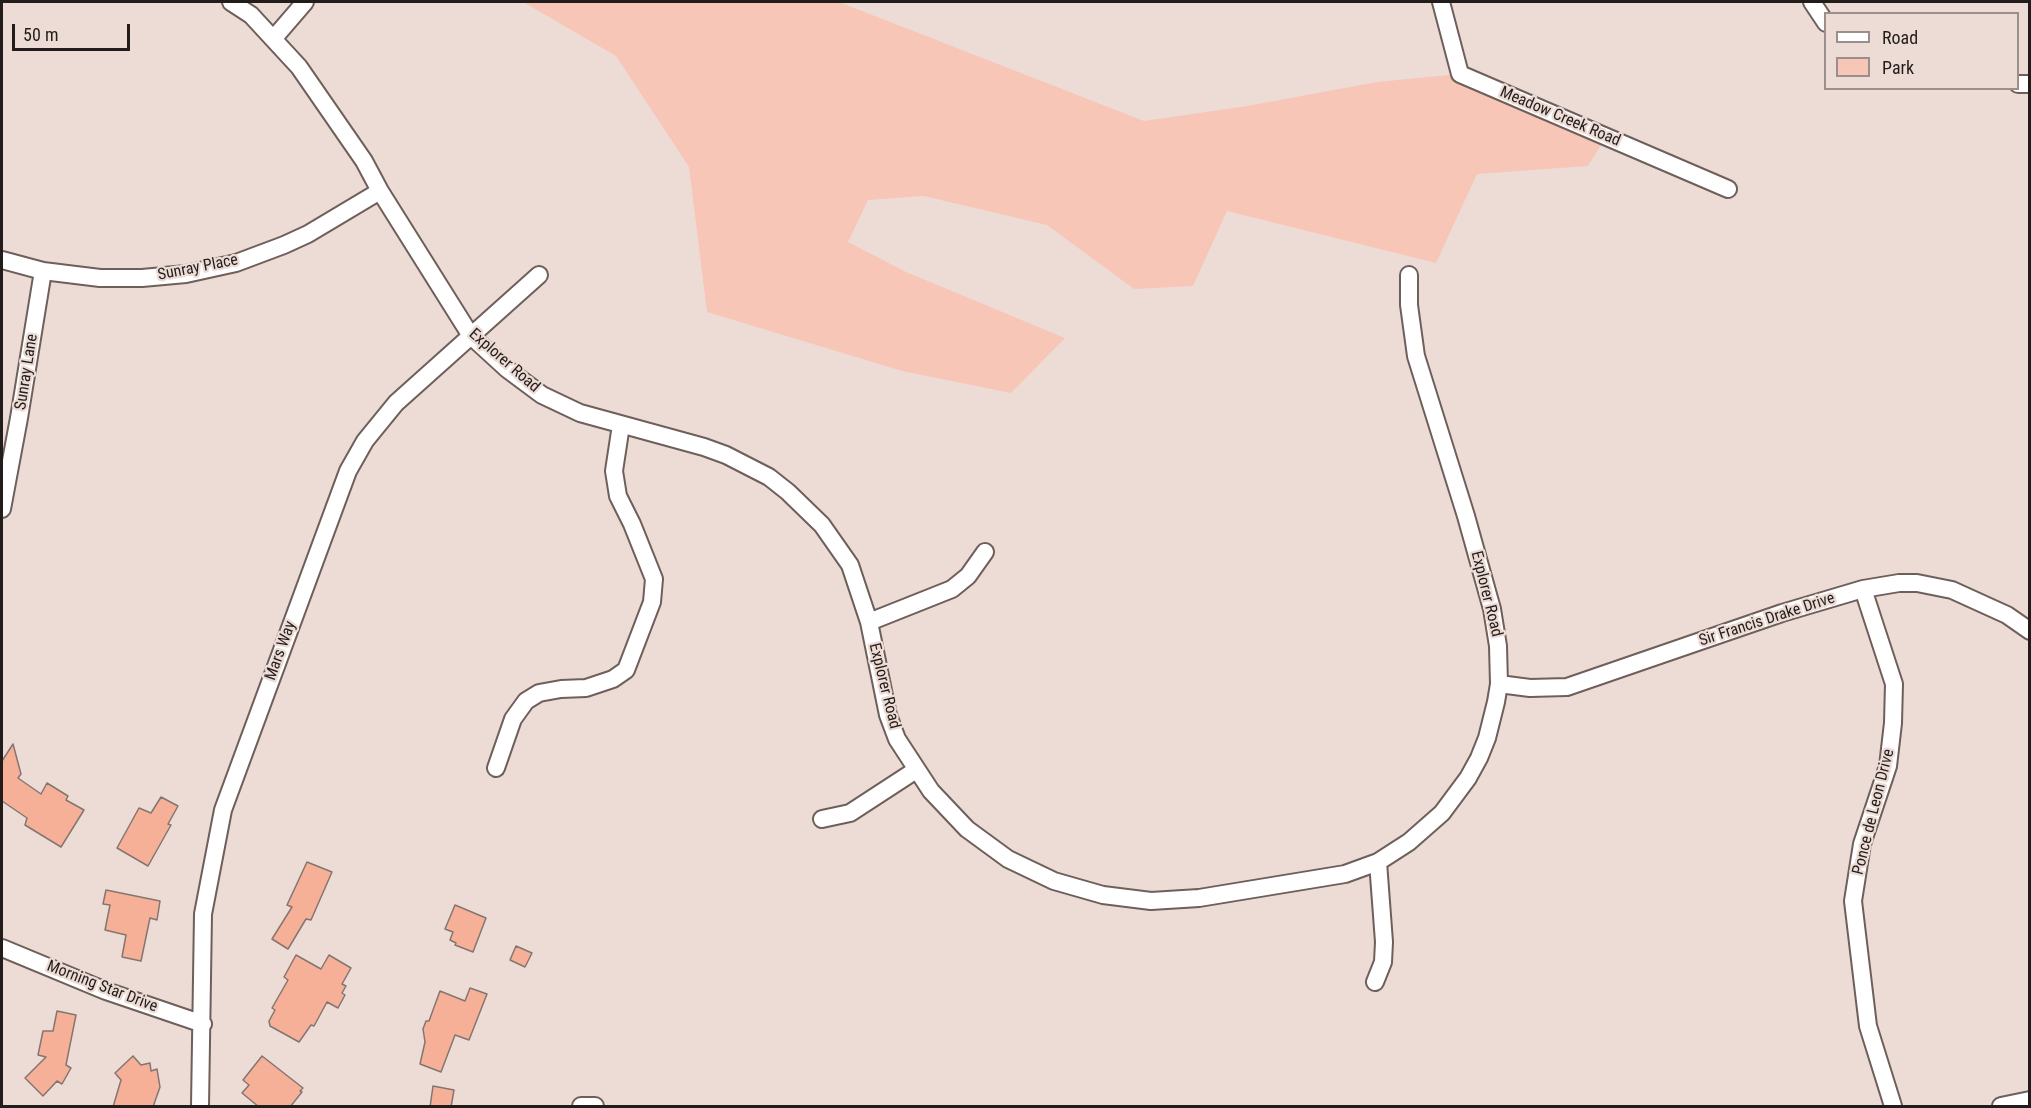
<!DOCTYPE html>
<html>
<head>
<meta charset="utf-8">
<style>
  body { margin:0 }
  #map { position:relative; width:2031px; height:1108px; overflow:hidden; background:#eddcd6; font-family:"Roboto Condensed",sans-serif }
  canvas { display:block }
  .frame { position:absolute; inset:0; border:3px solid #221c1a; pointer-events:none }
  .legend { position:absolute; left:1824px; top:12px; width:195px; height:78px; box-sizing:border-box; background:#eddcd6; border:2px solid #9c8f8b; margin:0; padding:8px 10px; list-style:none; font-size:18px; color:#221c1a }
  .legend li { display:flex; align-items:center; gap:12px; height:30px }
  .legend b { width:30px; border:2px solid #9c8f8b }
  .scale { position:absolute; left:12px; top:24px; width:118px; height:27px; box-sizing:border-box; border:3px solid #221c1a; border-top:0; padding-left:8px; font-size:18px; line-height:21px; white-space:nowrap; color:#221c1a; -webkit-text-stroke:4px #eddcd6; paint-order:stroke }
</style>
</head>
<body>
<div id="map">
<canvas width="2031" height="1108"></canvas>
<div class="frame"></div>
<ul class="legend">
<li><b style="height:8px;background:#fff"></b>Road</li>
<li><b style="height:16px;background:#f7c6b6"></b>Park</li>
</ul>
<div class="scale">50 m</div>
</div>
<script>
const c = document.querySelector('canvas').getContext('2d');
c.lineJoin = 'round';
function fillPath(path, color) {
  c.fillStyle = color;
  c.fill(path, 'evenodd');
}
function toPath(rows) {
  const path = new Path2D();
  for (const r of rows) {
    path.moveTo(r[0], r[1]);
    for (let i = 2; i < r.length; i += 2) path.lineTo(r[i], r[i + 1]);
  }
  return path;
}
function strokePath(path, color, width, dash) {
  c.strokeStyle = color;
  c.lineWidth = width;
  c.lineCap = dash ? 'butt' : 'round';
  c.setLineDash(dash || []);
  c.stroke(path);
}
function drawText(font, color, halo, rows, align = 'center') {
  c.font = font + ' "Roboto Condensed",sans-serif';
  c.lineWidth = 4.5;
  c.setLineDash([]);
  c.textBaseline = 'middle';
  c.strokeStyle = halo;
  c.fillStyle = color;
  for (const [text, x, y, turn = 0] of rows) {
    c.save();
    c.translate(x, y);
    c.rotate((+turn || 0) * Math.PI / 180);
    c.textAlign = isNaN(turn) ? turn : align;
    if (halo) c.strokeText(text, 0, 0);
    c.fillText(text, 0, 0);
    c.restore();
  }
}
const green = toPath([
  [523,2,839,2,1144,121,1247,106,1377,82,1460,74,1606,137,1588,166,1477,174,1436,263,1227,211,1193,286,1134,289,1047,225,924,196,868,200,848,242,906,272,1065,338,1011,393,902,371,707,312,689,167,616,56]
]);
const building = toPath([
  [13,744,21,774,18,778,41,794,47,783,68,796,66,800,84,810,61,847,25,825,27,818,2,801,2,761,13,744],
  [161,797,178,806,168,824,171,825,148,866,117,848,139,808,151,813,161,797],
  [307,862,332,872,311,920,306,919,288,949,272,939,292,907,287,905,307,862],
  [106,890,160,901,157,920,150,918,141,961,122,957,126,935,105,930,110,905,103,904,106,890],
  [455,905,486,918,473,952,455,945,456,943,450,940,453,932,445,929,455,905],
  [516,946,532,953,525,967,510,960,516,946],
  [296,955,321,969,329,955,351,968,342,984,346,986,342,993,345,995,338,1008,327,1002,314,1026,311,1025,299,1042,270,1026,269,1021,275,1010,272,1008,288,980,284,977,296,955],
  [470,988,487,994,469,1040,455,1035,441,1072,420,1064,425,1042,423,1029,426,1021,429,1021,440,991,465,1001,470,988],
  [57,1011,76,1015,66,1065,71,1068,62,1084,57,1081,43,1096,25,1078,46,1057,38,1055,43,1031,53,1031,57,1011],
  [133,1056,141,1065,150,1063,151,1071,157,1069,160,1087,153,1107,113,1107,121,1080,115,1073,133,1056],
  [262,1056,303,1088,300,1091,302,1092,290,1107,259,1107,242,1093,249,1085,243,1080,262,1056],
  [433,1086,454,1090,451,1107,430,1107,433,1086]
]);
const street = toPath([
  [231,2,251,15,299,67,364,161,380,191,471,336,507,369,542,395,580,413,704,447,726,455,769,477,788,492,822,525,850,565,869,622,888,715,897,739,931,791,967,829,1008,859,1054,881,1103,895,1151,901,1199,898,1345,874,1378,862,1409,842,1442,813,1468,778,1479,758,1487,738,1496,702,1499,684,1498,646,1492,609,1466,516,1416,356,1409,305,1409,275],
  [1441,2,1460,74,1728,189],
  [1812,2,1826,23],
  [274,38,305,2],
  [2018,84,2030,84],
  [2,260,43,271,100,278,142,278,186,274,236,263,284,245,308,234,380,191],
  [2,509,19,418,43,271],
  [1863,589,1894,684,1893,723,1888,766,1862,844,1853,901,1868,1026,1893,1106],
  [869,622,952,589,968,576,985,552],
  [1499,684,1530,688,1567,687,1782,613,1863,589,1899,583,1917,583,1952,590,2007,615,2030,631],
  [496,768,513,719,526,701,539,693,561,689,586,688,613,679,626,670,652,602,654,579,632,524,618,496,614,471,621,425],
  [822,819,850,813,916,770],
  [2,948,106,991,203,1024],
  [1375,982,1383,962,1384,942,1378,862],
  [200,1106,203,914,223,810,348,471,365,441,396,403,539,275],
  [581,1106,595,1106],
  [2001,1106,2030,1100]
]);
const streetNames = [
  ["Meadow Creek Road",1560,117,23],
  ["Sunray Place",198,268,-11],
  ["Explorer Road",504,361,41],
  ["Sunray Lane",27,372,-81],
  ["Explorer Road",1486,594,76],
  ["Sir Francis Drake Drive",1767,620,-18],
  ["Mars Way",281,651,-70],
  ["Explorer Road",884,686,76],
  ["Ponce de Leon Drive",1874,812,-76],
  ["Morning Star Drive",102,987,21]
];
fillPath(green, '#f7c6b6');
fillPath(building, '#f7b098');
strokePath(building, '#847570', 1.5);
strokePath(street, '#6e5f5a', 20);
strokePath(street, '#fff', 16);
drawText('16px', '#221c1a', '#eddcd6', streetNames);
</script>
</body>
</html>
